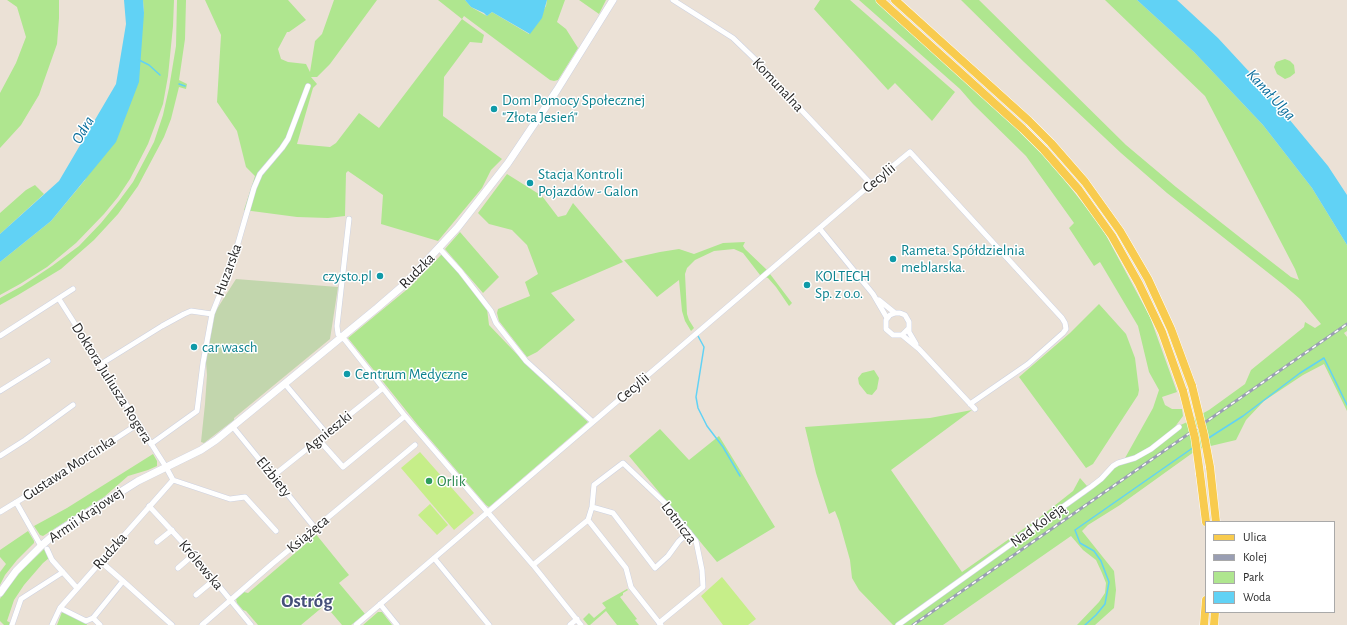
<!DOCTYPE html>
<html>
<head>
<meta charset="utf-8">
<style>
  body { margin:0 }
  #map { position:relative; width:1347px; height:625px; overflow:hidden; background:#ebe1d6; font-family:"Alegreya Sans",sans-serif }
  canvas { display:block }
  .legend { position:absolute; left:1205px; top:521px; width:130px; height:92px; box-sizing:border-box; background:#fff; border:1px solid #a9a9a9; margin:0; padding:5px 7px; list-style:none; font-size:12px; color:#272727 }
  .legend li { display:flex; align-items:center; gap:8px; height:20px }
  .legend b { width:20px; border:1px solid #a9a9a9 }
</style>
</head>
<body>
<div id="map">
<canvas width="1347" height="625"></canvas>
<ul class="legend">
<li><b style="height:5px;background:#f8cb4e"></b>Ulica</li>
<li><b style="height:5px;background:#999eb3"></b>Kolej</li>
<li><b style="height:11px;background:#afe68f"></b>Park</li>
<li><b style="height:11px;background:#61d2f5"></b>Woda</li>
</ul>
</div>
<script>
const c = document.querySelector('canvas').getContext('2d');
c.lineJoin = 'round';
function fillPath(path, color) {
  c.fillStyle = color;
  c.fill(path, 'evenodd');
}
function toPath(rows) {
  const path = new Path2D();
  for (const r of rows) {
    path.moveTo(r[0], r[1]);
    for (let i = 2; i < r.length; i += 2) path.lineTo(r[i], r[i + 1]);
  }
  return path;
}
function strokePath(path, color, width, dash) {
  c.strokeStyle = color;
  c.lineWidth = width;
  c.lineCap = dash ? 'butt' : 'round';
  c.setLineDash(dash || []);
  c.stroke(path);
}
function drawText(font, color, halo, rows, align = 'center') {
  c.font = font + ' "Alegreya Sans",sans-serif';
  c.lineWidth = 3;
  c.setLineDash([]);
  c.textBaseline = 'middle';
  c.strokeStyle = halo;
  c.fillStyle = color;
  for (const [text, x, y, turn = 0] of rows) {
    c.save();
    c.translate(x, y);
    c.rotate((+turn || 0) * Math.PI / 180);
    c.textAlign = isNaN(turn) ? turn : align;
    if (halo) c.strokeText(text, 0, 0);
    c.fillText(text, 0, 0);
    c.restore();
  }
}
const green = toPath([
  [7,0,59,0,59,18,57,44,39,95,21,125,0,148,0,93,16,63,26,37,17,7],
  [143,0,174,0,173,26,168,76,163,104,148,144,130,179,118,197,104,214,76,243,47,267,20,284,0,295,0,262,51,221,85,180,144,13],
  [177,0,186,0,185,39,179,80,187,84,186,89,179,87,171,119,164,137,138,186,118,214,94,240,61,269,18,295,0,305,0,298,22,286,52,266,79,246,101,223,119,201,133,182,154,142,163,115,169,88,176,46],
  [205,0,288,0,306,20,289,32,287,32,278,49,281,59,288,62,306,64,310,72,315,41,322,34,334,0,377,0,330,64,317,77,311,77,317,84,313,88,297,144,330,147,336,143,359,113,379,128,462,19,438,0,465,0,471,7,487,16,492,12,529,34,546,6,547,0,565,0,557,22,566,29,578,48,558,80,554,81,550,80,464,16,462,19,484,35,482,43,470,42,444,77,443,116,502,159,491,170,482,188,438,241,381,224,383,195,348,171,346,173,345,216,328,218,297,217,244,210,255,176,246,167,237,131,217,102,221,35],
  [579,0,606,0,599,14],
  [820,0,850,0,955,92,932,121,895,83,888,90,814,9],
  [859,0,876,0,1039,148,1101,226,1150,317,1177,392,1162,397,1165,405,1172,409,1182,409,1183,416,1174,428,1185,423,1209,410,1245,384,1251,370,1304,327,1305,322,1315,328,1321,324,1300,299,1285,286,1167,193,1121,153,1024,62,961,0,979,0,1126,145,1176,187,1242,239,1291,277,1299,280,1295,269,1205,96,1105,0,1137,0,1194,52,1263,125,1312,188,1347,245,1347,331,1344,333,1347,337,1347,411,1324,364,1303,375,1264,401,1246,420,1236,440,1198,449,1120,505,1088,525,1082,531,1114,571,1116,590,1114,608,1095,625,1077,625,1099,602,1105,593,1106,583,1102,573,1096,560,1083,550,1071,536,943,625,893,625,859,590,852,578,850,560,839,521,835,511,829,514,816,473,805,427,930,418,972,410,891,470,962,572,1039,518,1073,491,1080,478,1087,486,1093,483,1107,470,1132,457,1125,458,1153,408,1159,390,1149,372,1138,326,1100,262,1094,266,1069,228,1074,223,1026,156,973,104,960,89],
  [1285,59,1290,61,1294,65,1295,73,1290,77,1285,79,1277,74,1274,67,1276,62],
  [507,174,542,196,558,217,566,215,573,203,623,262,551,293,575,320,537,352,527,357,499,321,497,313,498,309,530,296,525,282,538,274,527,245,512,230,489,224,478,213],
  [35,185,44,194,0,234,0,213,26,190],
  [460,232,499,277,483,293,445,249],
  [745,242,743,246,745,249,767,270,792,303,789,306,776,287,768,278,760,275,743,253,734,249,714,251,695,260,687,268,685,274,687,314,689,320,694,328,691,331,685,321,682,311,679,280,657,297,624,260,660,252,679,249,694,254,723,243],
  [442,254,464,279,487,309,489,325,532,370,588,422,489,507,486,505,417,424,348,338,410,287],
  [1099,304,1126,334,1135,358,1139,390,1138,395,1093,464,1086,468,1019,377,1070,333],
  [874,370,879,378,877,389,872,395,867,394,859,384,858,378,862,373],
  [660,429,689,460,719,436,775,527,717,562,629,456],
  [153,454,157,461,157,466,148,470,128,476,104,497,43,536,40,535,34,526,67,508],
  [28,531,34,541,34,543,17,560,5,575,0,585,0,572,6,564,0,557,0,550],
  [315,533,349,575,339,583,365,614,351,625,342,625,325,605,301,625,258,625,246,611,243,610,237,603,236,599,244,592,248,593,315,536],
  [44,549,49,558,43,563,24,585,14,600,7,621,15,625,4,625,0,621,0,599,2,595,21,571],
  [627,589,628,590,623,593,623,595,620,597,637,619,635,620,639,625,617,625,606,611,590,625,588,625,583,619,589,613,594,618,606,608,602,603],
  [62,612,86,623,87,625,57,625],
  [378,612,382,612,392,625,363,625]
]);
const cemetery = toPath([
  [236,279,338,287,330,339,234,418,234,420,204,443,201,442,205,404,207,375,206,362,215,312]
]);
const pitch = toPath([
  [420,452,474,513,454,530,401,468],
  [430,504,448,525,437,535,418,515],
  [722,577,756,619,748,625,723,625,701,596]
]);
const water = toPath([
  [124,0,143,0,144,13,139,82,116,142,51,221,0,262,0,234,59,181,116,84,126,24],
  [465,0,547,0,542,18,530,34,492,12,487,16,484,13,471,7],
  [1137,0,1177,0,1218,38,1255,78,1328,166,1347,195,1347,245,1312,188,1263,125,1194,52]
]);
const stream = toPath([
  [139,60,149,65,160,75],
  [179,84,185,86],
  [698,336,704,347,696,397,698,408,707,426,723,447,740,476],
  [1207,439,1243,416,1300,373,1324,358,1347,405],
  [1085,625,1096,615,1105,604,1109,582,1101,561,1094,551,1080,543,1075,530,1194,447]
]);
const street = toPath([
  [673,0,733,38,761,65,775,82,871,184],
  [349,219,337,326,338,334,345,340,405,416,533,565,581,625],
  [820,229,873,294,887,318],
  [439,248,460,271,491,311,496,323,526,361,593,422],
  [879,300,895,313],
  [908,329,902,335,893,335,886,329,886,320,890,315,895,313,900,313,905,315,909,322,909,332,916,344],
  [902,335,919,349,975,409],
  [0,336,73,289],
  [101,364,162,326,184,314,191,311,212,314],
  [285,384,327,434],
  [0,391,48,361],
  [233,427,315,528],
  [319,440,343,467,405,416],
  [151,444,197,411,203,363,212,314,232,264,254,188,260,174,282,148,288,139,308,86],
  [0,456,25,440,73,405],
  [273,476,383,388],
  [173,480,230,499,245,497,276,531],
  [16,502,41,546],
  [149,506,186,546,251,625],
  [592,507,613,513,655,568,668,556,679,541,689,532],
  [0,512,51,481,138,424],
  [588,520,626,568,631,587,661,625],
  [157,542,172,530],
  [47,549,52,560,77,588],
  [434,558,489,625],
  [100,561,123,581,172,625],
  [533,565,588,520,592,507,594,485,623,463,665,503,696,541,702,570,703,587,659,623],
  [178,568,193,555],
  [196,595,214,580],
  [380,604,397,625],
  [60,608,86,621,93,618,123,581],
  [93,618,100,625],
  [12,625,21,599,63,572],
  [52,625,60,608,173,480,166,467,59,299],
  [202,625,272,564,415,445],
  [356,625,871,184,910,152,1062,318,1065,323,1066,329,1063,333,1028,364,970,404],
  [570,625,577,619],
  [898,625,1092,486,1101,479,1113,466,1118,463,1135,458,1151,449,1179,427]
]);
const secondary = toPath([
  [0,593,16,571,41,546,57,532,138,481,201,450,216,440,377,308,406,283,458,227,508,163,557,90,613,0]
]);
const primary = toPath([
  [880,0,1023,129,1044,150,1079,190,1112,236,1139,284,1162,332,1183,391],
  [895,0,1029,121,1051,143,1085,182,1120,231,1148,279,1171,329,1192,386],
  [1210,467,1216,522],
  [1200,474,1206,522],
  [1204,625,1206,600],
  [1214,625,1215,612]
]);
const rail = toPath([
  [913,625,1347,324]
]);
const primaryBridge = toPath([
  [1192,386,1204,435,1210,467],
  [1183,391,1195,438,1200,474]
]);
const markers = [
  [494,109,4,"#0f9aa8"],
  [530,183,4,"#0f9aa8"],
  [893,259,4,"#0f9aa8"],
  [380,276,4,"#0f9aa8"],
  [807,285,4,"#0f9aa8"],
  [194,347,4,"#0f9aa8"],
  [347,374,4,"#0f9aa8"],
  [429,481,4,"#2e9e5b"]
];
const streetNames = [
  ["Komunalna",778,85,47],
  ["Cecylii",879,178,-40],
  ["Huzarska",228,270,-70],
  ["Rudzka",417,271,-45],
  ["Doktora Juliusza Rogera",112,383,58],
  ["Cecylii",633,388,-41],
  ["Agnieszki",328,432,-39],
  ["Gustawa Morcinka",69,468,-33],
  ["Elżbiety",274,477,51],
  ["Armii Krajowej",86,515,-34],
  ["Lotnicza",679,523,53],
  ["Nad Koleją",1038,525,-36],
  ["Książęca",308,534,-40],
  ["Rudzka",110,551,-49],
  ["Królewska",201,565,50]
];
const cultureNames = [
  ["Dom Pomocy Społecznej",502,100],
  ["\"Złota Jesień\"",502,117],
  ["Stacja Kontroli",538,174],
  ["Pojazdów - Galon",538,191],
  ["Rameta. Spółdzielnia",901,250],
  ["meblarska.",901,267],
  ["czysto.pl",372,276,"right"],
  ["KOLTECH",815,276],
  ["Sp. z o.o.",815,293],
  ["car wasch",202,347],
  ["Centrum Medyczne",355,374]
];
const leisureNames = [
  ["Orlik",437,481]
];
const waterNames = [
  ["Kanał Ulga",1271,95,47],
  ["Odra",83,130,-60]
];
const districtNames = [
  ["Ostróg",307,601]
];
fillPath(green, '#afe68f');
fillPath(cemetery, '#c2d6ad');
fillPath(pitch, '#c6ee89');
fillPath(water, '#61d2f5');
strokePath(stream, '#61d2f5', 1.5);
strokePath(street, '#ccd1e1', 6);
strokePath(secondary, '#ccd1e1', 8);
strokePath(primary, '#fff', 9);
strokePath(street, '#fff', 5);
strokePath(secondary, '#fff', 7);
strokePath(primary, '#f8cb4e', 8);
strokePath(rail, '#999eb3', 3);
strokePath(rail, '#fff', 1.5, [4.5]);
strokePath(primaryBridge, '#fff', 9, []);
strokePath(primaryBridge, '#f8cb4e', 8);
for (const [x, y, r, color] of markers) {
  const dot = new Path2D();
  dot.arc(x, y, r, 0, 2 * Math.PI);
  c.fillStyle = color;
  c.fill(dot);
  strokePath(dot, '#fff', 1.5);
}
drawText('15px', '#272727', '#fff', streetNames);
drawText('15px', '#0d838f', '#fff', cultureNames, 'left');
drawText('15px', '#27864d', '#fff', leisureNames, 'left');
drawText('italic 16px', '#066c9b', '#fff', waterNames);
drawText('bold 19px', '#455079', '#fff', districtNames);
</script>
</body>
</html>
